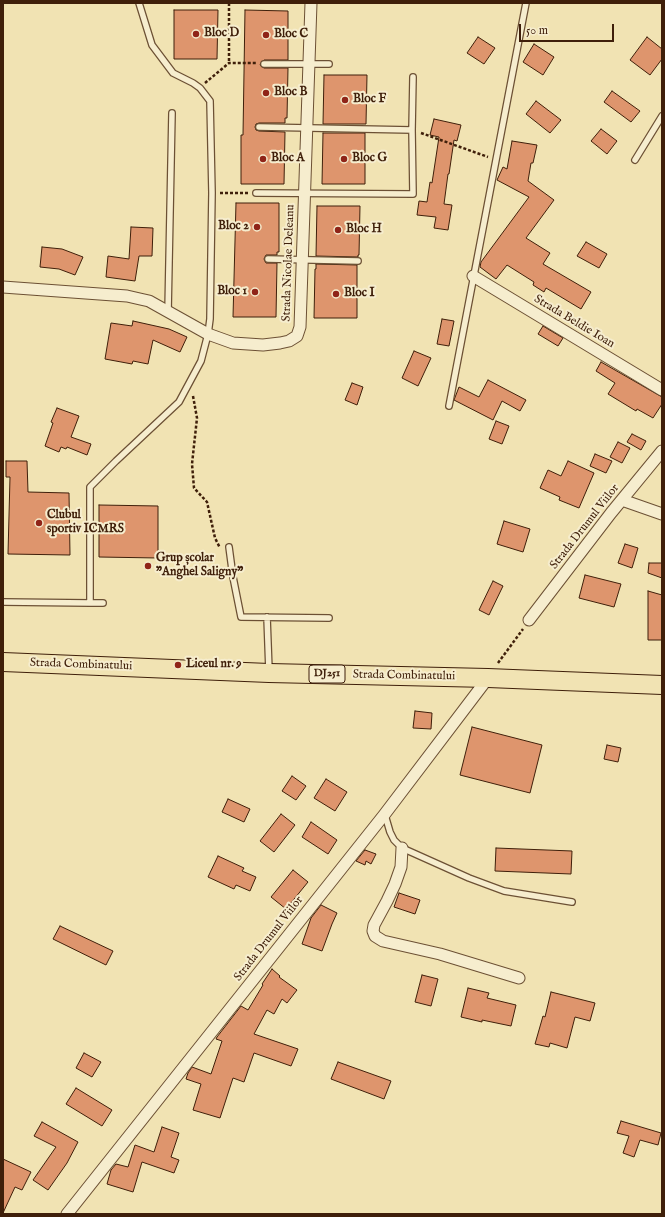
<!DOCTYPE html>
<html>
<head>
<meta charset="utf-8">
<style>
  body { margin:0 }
  #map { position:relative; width:665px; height:1217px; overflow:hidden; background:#f1e3b3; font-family:"IM FELL English",serif }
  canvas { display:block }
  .frame { position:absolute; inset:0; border:4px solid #3f1f0a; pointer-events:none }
  .scale { position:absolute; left:519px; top:24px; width:95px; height:18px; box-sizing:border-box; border:2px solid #3f1f0a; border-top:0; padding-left:5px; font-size:12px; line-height:14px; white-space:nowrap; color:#3f1f0a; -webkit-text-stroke:3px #f6edce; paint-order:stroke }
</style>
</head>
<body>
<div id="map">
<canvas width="665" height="1217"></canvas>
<div class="frame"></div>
<div class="scale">50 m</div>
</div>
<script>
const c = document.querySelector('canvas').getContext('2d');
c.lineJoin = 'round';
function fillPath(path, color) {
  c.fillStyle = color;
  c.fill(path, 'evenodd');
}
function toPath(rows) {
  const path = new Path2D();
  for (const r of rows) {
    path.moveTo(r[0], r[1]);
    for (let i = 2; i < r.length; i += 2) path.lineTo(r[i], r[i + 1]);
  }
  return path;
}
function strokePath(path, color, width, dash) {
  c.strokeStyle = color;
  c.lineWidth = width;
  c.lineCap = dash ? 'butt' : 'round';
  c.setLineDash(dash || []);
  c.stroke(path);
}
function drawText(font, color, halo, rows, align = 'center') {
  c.font = font + ' "IM FELL English",serif';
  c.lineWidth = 4;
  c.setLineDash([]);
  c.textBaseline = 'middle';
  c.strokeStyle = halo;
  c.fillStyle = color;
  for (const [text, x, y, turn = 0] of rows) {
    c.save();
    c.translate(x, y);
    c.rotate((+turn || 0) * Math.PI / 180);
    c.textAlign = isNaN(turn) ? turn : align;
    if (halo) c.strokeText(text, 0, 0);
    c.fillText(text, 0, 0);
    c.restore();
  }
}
const building = toPath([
  [174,10,218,10,217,59,174,59,174,10],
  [245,10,288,11,288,60,264,60,260,64,261,66,264,68,288,68,287,118,285,118,285,123,259,123,256,124,255,127,256,130,259,131,285,132,284,184,241,184,241,135,243,135,245,10],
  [478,37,495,48,484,64,467,53,478,37],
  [647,37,662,49,662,59,650,75,630,60,647,37],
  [534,44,554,57,543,75,523,62,534,44],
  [324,75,367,75,366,124,323,124,324,75],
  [612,91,640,111,631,122,604,102,612,91],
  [536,101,561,120,550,133,526,114,536,101],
  [434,119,461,125,457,141,454,140,449,174,448,174,444,204,452,205,448,230,434,228,436,217,417,215,419,201,427,202,430,182,432,183,439,137,430,135,434,119],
  [601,129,617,141,607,154,591,141,601,129],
  [323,133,365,133,365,184,322,184,323,133],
  [512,141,537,145,533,163,531,163,528,181,554,200,526,238,550,253,543,264,591,292,581,309,546,288,544,292,533,285,534,282,507,265,496,279,480,267,481,262,529,197,497,180,503,167,507,169,512,141],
  [236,203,279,203,279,252,277,252,277,255,266,255,264,259,266,263,277,263,276,317,233,317,236,203],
  [317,206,360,206,359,255,358,255,358,257,316,256,317,206],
  [131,227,153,228,152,256,139,256,135,281,106,277,108,256,129,259,131,227],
  [586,242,607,254,599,268,577,256,586,242],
  [42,247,62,249,83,257,75,275,59,269,40,267,42,247],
  [316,264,357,265,357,318,314,318,315,269,316,269,316,264],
  [442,319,454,321,449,346,437,344,442,319],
  [133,321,169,329,187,337,180,352,153,340,148,364,133,361,132,364,105,359,111,323,132,326,133,321],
  [543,326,563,338,558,346,538,334,543,326],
  [414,351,431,358,418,386,402,378,414,351],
  [601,362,662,397,662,404,653,418,637,409,636,411,608,394,615,383,596,371,601,362],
  [488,380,526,400,520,411,502,401,493,420,454,400,459,387,479,397,488,380],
  [352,383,363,387,357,405,345,400,352,383],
  [57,408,79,416,71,437,91,444,87,455,67,447,66,449,61,447,59,452,45,446,53,423,51,422,57,408],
  [496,421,509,426,502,444,489,439,496,421],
  [632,434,646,441,641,450,627,442,632,434],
  [618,442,630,448,622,463,610,457,618,442],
  [595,454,612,461,606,473,590,466,595,454],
  [6,461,27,461,28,492,69,493,70,555,8,554,10,477,6,477,6,461],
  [568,461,594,473,579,508,559,500,560,497,540,488,548,470,561,476,568,461],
  [99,505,158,506,158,558,99,557,99,505],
  [504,521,530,529,523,552,497,544,504,521],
  [625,544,638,548,632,568,618,563,625,544],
  [649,563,662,563,662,578,648,573,649,563],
  [585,575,621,584,614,607,579,598,585,575],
  [493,581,503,586,489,615,479,610,493,581],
  [648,591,662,595,662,640,648,640,648,591],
  [415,711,432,713,431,729,413,728,415,711],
  [472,727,542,745,530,793,460,775,472,727],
  [607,745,621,748,618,762,604,759,607,745],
  [292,776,306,786,296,800,282,791,292,776],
  [326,779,347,792,335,811,314,798,326,779],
  [228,799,250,809,244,822,222,812,228,799],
  [281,814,295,825,274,852,260,841,281,814],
  [311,822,337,840,328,854,302,837,311,822],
  [496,848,572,851,571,874,495,871,496,848],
  [365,850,376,854,371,864,366,861,365,865,356,861,365,850],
  [218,856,244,868,242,871,256,877,250,891,236,885,234,889,208,877,218,856],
  [293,870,308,882,286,909,271,897,293,870],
  [399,893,420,900,415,914,394,907,399,893],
  [321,905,337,913,332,924,322,951,302,944,311,918,321,905],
  [60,926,113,951,106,965,53,939,60,926],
  [272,969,280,976,279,977,297,990,287,1003,282,999,274,1014,267,1010,254,1034,298,1049,291,1066,254,1053,244,1082,233,1078,220,1118,193,1110,201,1084,186,1079,188,1073,192,1067,211,1074,222,1041,216,1039,217,1037,241,1006,248,1010,263,985,262,984,272,969],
  [422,975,438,979,431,1006,415,1002,422,975],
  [468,988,489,993,487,998,516,1005,511,1026,482,1020,482,1022,461,1017,468,988],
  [551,992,595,1003,590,1021,575,1017,567,1048,550,1043,549,1047,535,1044,543,1016,545,1017,551,992],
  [84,1053,101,1062,92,1077,76,1068,84,1053],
  [338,1062,391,1081,384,1099,331,1079,338,1062],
  [76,1088,112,1110,102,1126,66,1104,76,1088],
  [621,1121,661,1133,658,1145,640,1140,634,1157,623,1153,629,1136,617,1133,621,1121],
  [42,1122,78,1142,67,1163,48,1190,33,1180,56,1147,34,1136,42,1122],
  [162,1127,179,1133,171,1157,179,1160,174,1173,142,1162,133,1192,107,1184,111,1170,116,1164,128,1167,135,1145,154,1152,162,1127],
  [3,1159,31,1172,22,1190,15,1187,3,1213,3,1159]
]);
const path = toPath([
  [229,3,229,63],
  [205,83,229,63,257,63],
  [421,133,488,157],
  [220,193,249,193],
  [193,396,197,418,192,464,194,488,207,502,215,538,220,548],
  [498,663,523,629]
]);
const service = toPath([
  [264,64,329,64],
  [412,130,413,77],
  [635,160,662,116],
  [256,193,413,194,412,130,259,127],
  [268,259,358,261],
  [168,312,172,113],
  [449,406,526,3],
  [229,547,233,577,241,617,329,618],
  [3,602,90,603],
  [103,603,90,603,90,487,116,461,179,402,201,361,208,334,210,319,212,193,210,101,200,88,193,83,173,73,152,45,139,3],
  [267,617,269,671],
  [385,815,390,832,394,840,402,848,469,878,504,891,572,902]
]);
const minor = toPath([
  [473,276,662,390],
  [3,287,127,296,140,299,149,301,208,334,233,343,263,345,280,343,289,341,297,336,300,327,311,3],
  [622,500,662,514],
  [529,620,611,513,662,451],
  [402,848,401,867,395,884,387,901,374,925,373,931,375,936,383,941,440,954,519,978],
  [67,1214,384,815,488,678]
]);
const primary = toPath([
  [3,662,269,673,488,678,662,685]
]);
const markers = [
  [196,34,4,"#8f2418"],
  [266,35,4,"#8f2418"],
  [266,93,4,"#8f2418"],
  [345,100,4,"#8f2418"],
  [263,159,4,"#8f2418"],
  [344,159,4,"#8f2418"],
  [257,227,4,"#8f2418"],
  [338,230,4,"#8f2418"],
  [255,292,4,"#8f2418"],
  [336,294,4,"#8f2418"],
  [39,523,4,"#8f2418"],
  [148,566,4,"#8f2418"],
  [178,665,4,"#8f2418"]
];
const shields = [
  [327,674,36]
];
const shieldNames = [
  ["DJ251",327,674]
];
const poiNames = [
  ["Bloc D",204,34],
  ["Bloc C",274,35],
  ["Bloc B",274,93],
  ["Bloc F",353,100],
  ["Bloc A",271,159],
  ["Bloc G",352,159],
  ["Bloc 2",249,227,"right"],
  ["Bloc H",346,230],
  ["Bloc 1",247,292,"right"],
  ["Bloc I",344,294],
  ["Clubul",47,516],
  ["sportiv ICMRS",47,530],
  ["Grup școlar",156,559],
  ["\"Anghel Saligny\"",156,573],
  ["Liceul nr. 9",186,665]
];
const streetNames = [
  ["Strada Nicolae Deleanu",289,263,-88],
  ["Strada Beldie Ioan",574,322,31],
  ["Strada Drumul Viilor",585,527,-52],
  ["Strada Combinatului",81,665,2],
  ["Strada Combinatului",404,676,1],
  ["Strada Drumul Viilor",269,939,-52]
];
fillPath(building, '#de956d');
strokePath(building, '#3f1f0a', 1);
strokePath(service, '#6c5034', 8);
strokePath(minor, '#6c5034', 13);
strokePath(primary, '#3f1f0a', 20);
strokePath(path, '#3f1f0a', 2.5, [3, 2]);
strokePath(service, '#f6edce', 5.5);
strokePath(minor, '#f6edce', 11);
strokePath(primary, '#f1e3b3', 18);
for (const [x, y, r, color] of markers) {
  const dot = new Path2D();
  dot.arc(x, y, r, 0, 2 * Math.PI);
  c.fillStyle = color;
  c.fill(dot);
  strokePath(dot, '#f6edce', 1.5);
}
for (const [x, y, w] of shields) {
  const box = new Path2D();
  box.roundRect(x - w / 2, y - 9, w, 18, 3);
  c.fillStyle = '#f6edce';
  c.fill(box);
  strokePath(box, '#3f1f0a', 1);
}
drawText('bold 11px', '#3f1f0a', null, shieldNames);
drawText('bold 12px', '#3f1f0a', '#f6edce', poiNames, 'left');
drawText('12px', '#3f1f0a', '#f6edce', streetNames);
</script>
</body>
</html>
